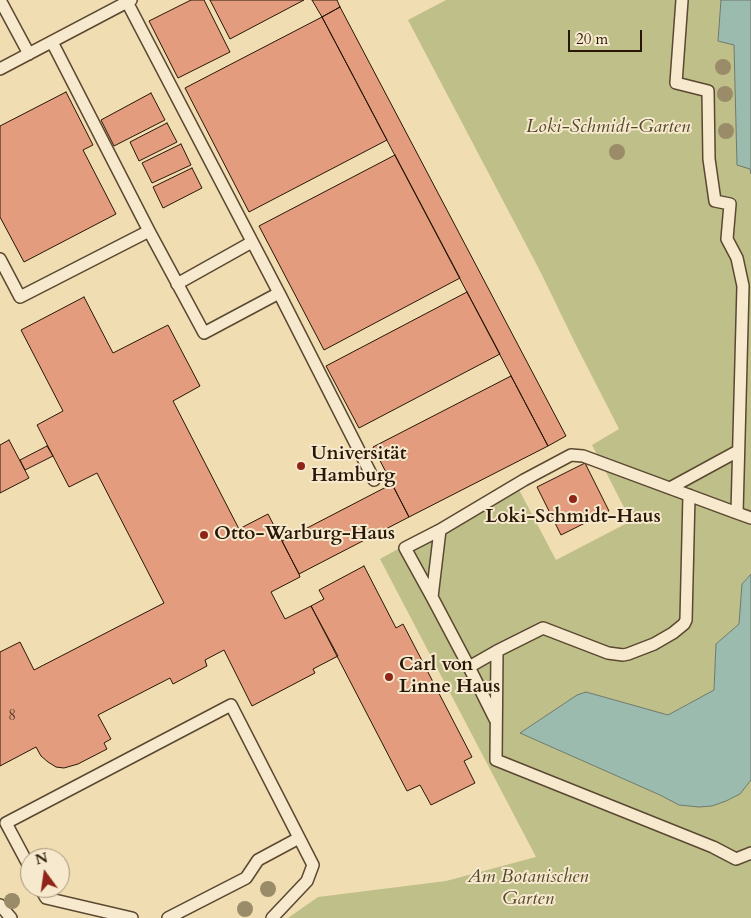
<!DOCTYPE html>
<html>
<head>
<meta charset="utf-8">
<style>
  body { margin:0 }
  #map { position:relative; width:751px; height:918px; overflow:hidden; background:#f1ddb2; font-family:Cardo,serif }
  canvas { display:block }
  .north { position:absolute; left:20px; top:848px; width:50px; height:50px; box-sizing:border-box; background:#f6e9cd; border:1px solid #a4957d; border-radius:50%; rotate:346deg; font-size:14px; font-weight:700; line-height:20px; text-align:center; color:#281706 }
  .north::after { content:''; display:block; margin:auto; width:18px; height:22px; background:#8f2418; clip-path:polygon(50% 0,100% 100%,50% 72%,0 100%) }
  .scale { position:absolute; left:568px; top:30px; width:74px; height:22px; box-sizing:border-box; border:2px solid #281706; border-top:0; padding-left:6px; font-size:15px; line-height:18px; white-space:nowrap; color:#281706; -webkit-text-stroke:4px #f6e9cd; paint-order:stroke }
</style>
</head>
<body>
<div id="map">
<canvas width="751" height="918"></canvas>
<div class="north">N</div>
<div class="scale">20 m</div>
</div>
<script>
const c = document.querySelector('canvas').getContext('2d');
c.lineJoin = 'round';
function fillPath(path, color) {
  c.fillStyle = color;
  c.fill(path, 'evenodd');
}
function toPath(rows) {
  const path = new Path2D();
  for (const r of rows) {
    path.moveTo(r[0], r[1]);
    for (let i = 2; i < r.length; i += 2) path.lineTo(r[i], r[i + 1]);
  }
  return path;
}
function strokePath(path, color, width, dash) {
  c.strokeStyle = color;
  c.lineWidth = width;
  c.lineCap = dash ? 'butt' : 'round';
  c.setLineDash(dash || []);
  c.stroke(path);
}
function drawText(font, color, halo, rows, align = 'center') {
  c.font = font + ' Cardo,serif';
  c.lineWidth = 4;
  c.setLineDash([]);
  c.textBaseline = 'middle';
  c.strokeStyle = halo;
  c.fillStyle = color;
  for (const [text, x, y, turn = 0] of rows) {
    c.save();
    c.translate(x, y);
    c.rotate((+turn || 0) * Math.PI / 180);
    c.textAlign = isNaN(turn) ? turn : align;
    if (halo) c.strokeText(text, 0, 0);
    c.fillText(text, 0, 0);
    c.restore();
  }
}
const green = toPath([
  [446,0,721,0,718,41,734,45,737,164,750,169,751,174,751,573,742,584,739,624,716,644,714,690,668,715,586,692,577,695,520,733,660,795,679,805,699,807,712,806,726,801,740,794,751,780,751,918,288,918,318,897,446,881,536,857,380,559,414,540,517,486,556,560,631,521,592,445,619,429,576,345,540,271,408,20]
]);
const water = toPath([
  [721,0,751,0,751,174,750,169,737,165,734,45,718,41,721,0],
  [751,574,751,780,740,794,726,801,712,806,699,807,679,805,660,795,520,733,577,695,586,692,668,715,714,690,716,644,739,624,742,584,751,574]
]);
const building = toPath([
  [191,0,204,0,230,52,178,78,149,21,191,0],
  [210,0,304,0,230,39,210,0],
  [312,0,337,0,340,7,322,17,312,0],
  [340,7,566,436,548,446,322,17,340,7],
  [322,17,387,140,249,212,185,88,322,17],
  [66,92,93,145,83,150,116,214,24,262,0,217,0,126,66,92],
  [151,93,165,120,114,146,101,120,151,93],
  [167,123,177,142,139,161,130,142,167,123],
  [181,144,191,165,152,183,142,163,181,144],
  [395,155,460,278,324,350,259,226,395,155],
  [192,168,202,188,163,208,153,187,192,168],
  [467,292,500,354,359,428,326,366,467,292],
  [84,297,113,353,168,325,200,386,173,401,239,529,268,514,299,574,300,577,271,592,285,619,311,606,338,656,313,669,315,673,252,706,224,650,205,660,207,666,173,684,170,678,98,715,111,739,104,743,107,749,78,764,64,768,56,767,48,762,41,756,36,747,0,766,0,652,20,642,34,670,164,603,97,473,69,487,37,425,63,411,21,330,84,297],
  [511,376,548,446,409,517,373,447,511,376],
  [9,440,29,478,0,493,0,445,9,440],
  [47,446,53,456,25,470,20,460,47,446],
  [585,463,609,511,561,535,537,487,585,463],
  [392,484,409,517,299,574,282,541,392,484],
  [364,566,396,628,403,624,472,757,464,761,475,783,431,805,420,785,407,791,311,606,324,599,319,590,364,566]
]);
const service = toPath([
  [0,0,29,54],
  [682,0,676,83,708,91,709,159,715,201,730,204,727,239,737,258,743,286,737,513,751,518],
  [52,42,149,231,204,333,279,293,127,2],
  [0,69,131,0],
  [0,259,20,297,149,231],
  [177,284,252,242],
  [279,293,374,480],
  [670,488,738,451],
  [689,495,686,620,684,624,673,633,654,644,628,654,623,655,608,653,543,628,497,651,496,760,713,847,736,859,751,853],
  [440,530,524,480,571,455,583,456,737,513],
  [432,597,440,530,405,548,432,597,469,667],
  [495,719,469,667,497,651],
  [30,868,6,823,231,705,313,865,307,881,272,918],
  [40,888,46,898,132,918],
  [0,905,11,918],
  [168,918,246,878,258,860,299,838]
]);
const trees = [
  [723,67],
  [725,94],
  [726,131],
  [617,152],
  [268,889],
  [12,901],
  [245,909]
];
const markers = [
  [301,466,5,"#8f2418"],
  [573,499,5,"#8f2418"],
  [204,535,5,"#8f2418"],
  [389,677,5,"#8f2418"]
];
const numberNames = [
  ["8",12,716]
];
const parkNames = [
  ["Loki-Schmidt-Garten",608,128],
  ["Am Botanischen",528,878],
  ["Garten",528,900]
];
const poiNames = [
  ["Universität",311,455],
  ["Hamburg",311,477],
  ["Loki-Schmidt-Haus",573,518,"center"],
  ["Otto-Warburg-Haus",214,535],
  ["Carl von",399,666],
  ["Linne Haus",399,688]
];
fillPath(green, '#bfbf89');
fillPath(water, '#9bbbaf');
strokePath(water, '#6d796b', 1);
fillPath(building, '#e39d7e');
strokePath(building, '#281706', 1);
strokePath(service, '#5a4831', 14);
strokePath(service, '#f6e9cd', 11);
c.fillStyle = '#9b8c69';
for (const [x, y] of trees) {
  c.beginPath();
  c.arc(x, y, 8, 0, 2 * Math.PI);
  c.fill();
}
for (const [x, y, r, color] of markers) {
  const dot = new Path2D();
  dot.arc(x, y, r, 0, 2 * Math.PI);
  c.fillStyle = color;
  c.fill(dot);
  strokePath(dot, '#f6e9cd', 2);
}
drawText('16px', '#573824', null, numberNames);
drawText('italic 19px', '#55492d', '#f6e9cd', parkNames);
drawText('bold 19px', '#281706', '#f6e9cd', poiNames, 'left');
</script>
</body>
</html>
